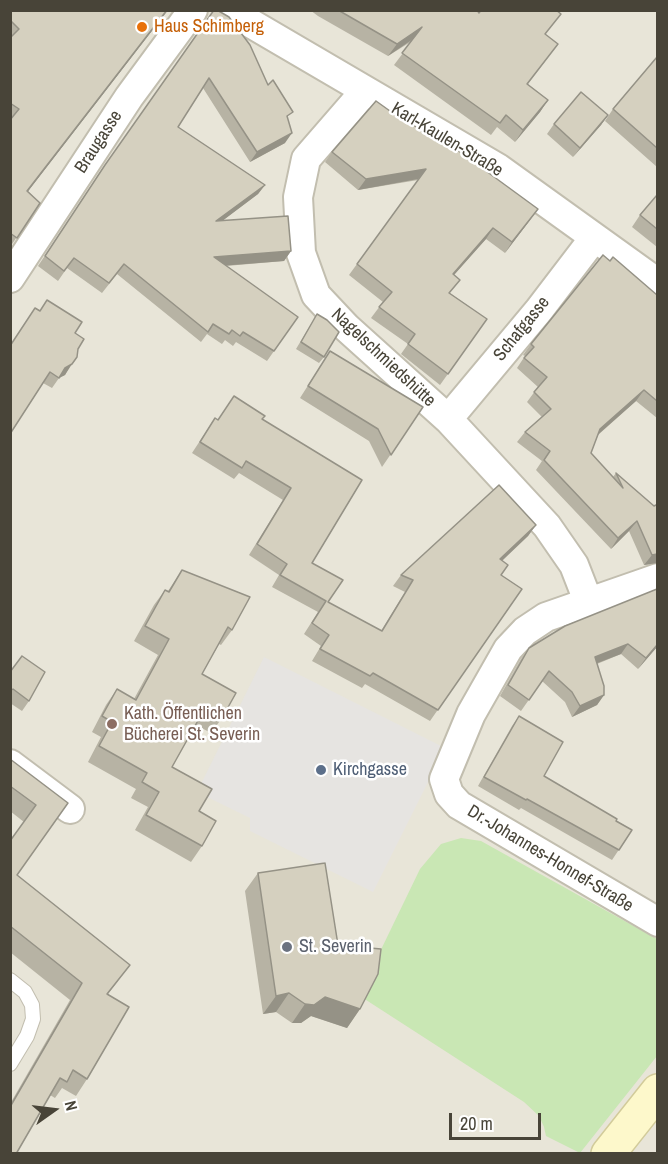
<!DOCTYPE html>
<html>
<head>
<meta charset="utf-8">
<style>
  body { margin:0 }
  #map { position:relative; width:668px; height:1164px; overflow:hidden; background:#f4f2e9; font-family:"Archivo Narrow",sans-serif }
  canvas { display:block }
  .frame { position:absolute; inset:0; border:12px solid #484438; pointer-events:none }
  .north { position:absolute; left:24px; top:1080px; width:60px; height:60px; -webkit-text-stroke:4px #fff; paint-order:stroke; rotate:76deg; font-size:16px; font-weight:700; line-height:24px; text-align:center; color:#484438 }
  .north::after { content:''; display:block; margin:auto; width:21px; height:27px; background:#484438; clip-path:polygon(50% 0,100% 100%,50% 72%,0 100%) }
  .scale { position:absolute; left:449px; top:1113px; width:92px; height:27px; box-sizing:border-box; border:3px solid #484438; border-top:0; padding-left:8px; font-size:18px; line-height:21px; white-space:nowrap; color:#484438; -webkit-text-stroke:4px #fff; paint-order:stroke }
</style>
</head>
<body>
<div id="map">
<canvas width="668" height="1164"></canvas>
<div class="frame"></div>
<div class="north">N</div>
<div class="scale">20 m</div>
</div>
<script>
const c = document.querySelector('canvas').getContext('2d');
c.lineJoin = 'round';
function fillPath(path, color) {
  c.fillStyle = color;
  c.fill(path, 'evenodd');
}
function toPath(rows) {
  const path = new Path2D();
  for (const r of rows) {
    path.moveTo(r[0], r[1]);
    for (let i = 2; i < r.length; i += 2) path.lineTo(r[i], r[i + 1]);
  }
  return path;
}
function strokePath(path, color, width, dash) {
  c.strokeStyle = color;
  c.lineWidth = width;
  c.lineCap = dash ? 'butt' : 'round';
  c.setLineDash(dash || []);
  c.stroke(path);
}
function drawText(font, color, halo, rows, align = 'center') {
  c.font = font + ' "Archivo Narrow",sans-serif';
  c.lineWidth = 5;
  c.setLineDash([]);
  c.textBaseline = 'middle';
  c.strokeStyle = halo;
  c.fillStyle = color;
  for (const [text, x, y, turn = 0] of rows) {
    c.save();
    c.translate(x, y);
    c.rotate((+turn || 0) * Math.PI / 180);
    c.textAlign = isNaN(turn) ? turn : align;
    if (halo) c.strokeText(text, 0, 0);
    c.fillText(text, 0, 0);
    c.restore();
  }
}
const residential = toPath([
  [11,11,657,11,657,1153,11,1153]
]);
const green = toPath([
  [461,838,481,841,657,939,657,1056,580,1153,546,1136,544,1127,539,1116,524,1102,363,998,360,993,420,869,441,844]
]);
const parking = toPath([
  [264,657,445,748,373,892,250,831,250,818,197,792]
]);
const lane = toPath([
  [10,980,25,992,32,1005,33,1019,27,1036,10,1064]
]);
const street = toPath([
  [228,10,498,168,658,283],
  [365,91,306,159,298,197,301,253,316,295,347,328,448,419,547,526,574,565,588,601],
  [10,278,129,97,193,10],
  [448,419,539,310,594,238],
  [658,578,546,617,525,631,508,649,471,714,444,779,449,794,459,805,658,922],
  [10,764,70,809]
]);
const secondary = toPath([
  [608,1154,658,1091]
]);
const wall = toPath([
  [10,10,168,10,28,191,40,203,10,247],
  [214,10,268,85,288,119,285,143,250,162,203,88,178,127,265,185,258,194,223,220,291,251,284,261,226,266,298,317,267,361,236,342,233,346,225,340,222,344,207,334,201,342,117,274,102,293,67,268,58,281,38,266,99,175],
  [310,10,477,10,479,13,546,35,549,56,528,84,548,100,540,112,515,142,497,127,491,135,394,65,412,41,388,56,318,16],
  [657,57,657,167,605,121,613,109],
  [608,115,601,125,573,157,547,134,554,124],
  [404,121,422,132,424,129,530,220,505,253,486,239,454,275,450,293,487,319,440,385,401,354,408,344,371,318,383,302,349,275,418,180,358,190,325,162,332,152],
  [657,195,657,247,632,227,640,215],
  [657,295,657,418,636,401,598,435,591,453,613,477,616,473,657,563,644,565,629,531,611,549,536,470,542,461,517,442,525,432,542,417,527,402,538,387,517,368,525,356,523,355,531,344],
  [35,308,75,333,78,349,65,375,59,378,52,388,43,383,10,434,10,345],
  [317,314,324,357,319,363,296,349],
  [330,351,423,407,382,467,369,441,300,398],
  [234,396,262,419,362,480,312,563,328,602,381,631,405,592,393,586,401,575,536,525,528,536,502,561,501,575,522,589,430,721,365,684,362,688,312,661,321,646,304,634,318,612,272,587,279,575,249,555,283,500,239,473,234,479,192,453,215,418,218,420],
  [182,570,232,630,221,645,219,644,202,674,222,718,211,733,196,725,172,767,199,811,202,846,191,862,135,830,148,807,131,798,136,789,88,762,101,737,92,732,106,705,117,689,134,699,158,655,134,641,154,605,165,590,168,591],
  [657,589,657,647,638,669,621,654,597,664,604,695,597,705,572,717,565,702,542,681,521,711,500,696,521,659,529,648],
  [10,672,29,701,22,711,10,703],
  [519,716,544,776,632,830,612,860,521,808,519,810,478,786,512,726],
  [10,759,68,803,17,875,118,981,108,994,87,1079,76,1096,62,1088,55,1098,50,1095,10,1154,10,1104,70,1000,10,952,10,841,24,822,10,811],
  [258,873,338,945,360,1009,347,1028,311,1016,301,1023,292,1023,276,1012,263,1014,245,891]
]);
const shadedWall = toPath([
  [167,10,168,10,19,203,27,191],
  [422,27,413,39,388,56,397,44],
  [548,100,540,112,515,142,523,130],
  [608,115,601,125,573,157,580,148],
  [292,133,285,143,250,162,257,152],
  [426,169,418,179,358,190,366,179],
  [265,185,258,194,209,231,216,221],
  [538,209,530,220,505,253,512,242],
  [493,228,486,239,445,285,453,274],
  [291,251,284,261,207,267,214,257],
  [72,364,65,375,59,378,65,368],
  [644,390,636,401,593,439,600,429],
  [637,521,629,531,611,549,618,538],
  [536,525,528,536,492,570,500,559],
  [657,554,657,563,644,565,652,555],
  [628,644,621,654,587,667,595,657],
  [657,645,657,647,638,669,646,658],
  [604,695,597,705,572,717,580,706],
  [289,993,276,1012,263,1014,276,996],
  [325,997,360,1009,347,1028,311,1016,301,1023,292,1023,305,1004]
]);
const building = toPath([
  [10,10,167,10,27,191,40,203,17,238,10,233,10,120,19,109,10,103,10,38,19,29,10,20,10,10],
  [214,10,217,10,229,17,250,45,268,85,273,80,293,112,287,116,292,133,257,152,209,78,178,127,265,185,216,221,288,216,291,251,214,257,298,317,274,351,243,332,240,336,232,330,229,334,213,324,208,332,124,264,109,283,74,258,64,271,45,256,105,165,214,10],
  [338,10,477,10,479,13,481,10,556,10,561,14,545,34,558,44,527,84,548,100,523,130,506,115,500,123,402,53,422,27,397,44,338,10],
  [657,57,657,148,613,109,657,57],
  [581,92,608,115,580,148,554,124,581,92],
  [376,101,404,121,405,119,423,132,424,129,445,141,538,209,512,242,493,228,453,274,460,280,449,293,487,319,448,374,408,344,415,334,379,307,392,292,357,264,426,169,366,179,332,152,376,101],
  [657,195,657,229,640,215,657,195],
  [603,255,610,261,613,257,657,295,657,401,644,390,600,429,591,453,623,488,616,473,654,506,656,505,657,506,657,554,652,555,637,521,618,538,544,460,550,451,525,432,551,409,534,392,547,377,524,358,534,347,531,344,603,255],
  [47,300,82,322,75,333,84,339,78,349,77,357,72,364,65,368,59,378,50,372,10,434,10,346,35,308,40,311,47,300],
  [317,314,327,320,339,332,324,357,301,342,317,314],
  [330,351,423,407,391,455,378,429,308,386,330,351],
  [234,396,265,416,262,419,362,480,312,563,343,580,328,602,382,631,413,580,401,575,499,485,536,525,500,559,508,565,501,575,522,589,438,710,373,673,370,676,320,649,329,635,312,623,326,601,280,575,287,564,257,544,291,488,246,461,242,468,200,442,215,418,218,420,234,396],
  [182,570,250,597,232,630,228,627,202,674,236,693,222,718,205,708,172,767,212,789,199,811,216,821,202,846,146,815,159,792,142,782,147,773,99,746,112,722,102,716,117,689,136,700,169,639,145,626,165,590,169,592,182,570],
  [657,589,657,645,646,658,628,644,595,657,604,686,604,695,580,706,572,692,549,671,529,700,508,685,529,648,565,626,657,589],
  [22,656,45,672,29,701,13,689,10,691,10,672,22,656],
  [519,716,563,742,544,776,617,819,616,821,632,830,619,850,527,799,526,800,484,777,519,716],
  [10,759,68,803,17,875,130,965,107,994,129,1007,87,1079,73,1070,67,1082,60,1078,16,1154,10,1154,10,1107,82,983,10,926,10,841,36,805,10,786,10,759],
  [325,863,338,945,381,949,378,974,360,1009,325,997,314,1005,305,1004,289,993,276,996,258,873,325,863]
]);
const markers = [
  [142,27,6,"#e8710a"],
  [112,724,6,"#8d6e63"],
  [321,770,6,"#5c6f8a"],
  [287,947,6,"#6b7280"]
];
const foodNames = [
  ["Haus Schimberg",154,27]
];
const streetNames = [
  ["Karl-Kaulen-Straße",447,140,31],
  ["Braugasse",99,142,-57],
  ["Schafgasse",522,329,-51],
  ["Nagelschmiedshütte",383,358,43],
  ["Dr.-Johannes-Honnef-Straße",550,859,31]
];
const educationNames = [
  ["Kath. Öffentlichen",124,714],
  ["Bücherei St. Severin",124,735]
];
const serviceNames = [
  ["Kirchgasse",333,770]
];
const worshipNames = [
  ["St. Severin",299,947]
];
fillPath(residential, '#e8e5d8');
fillPath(green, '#c9e7b4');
fillPath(parking, '#e6e4e1');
strokePath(lane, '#c2beaf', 16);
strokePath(street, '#c2beaf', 32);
strokePath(secondary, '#d2cb9a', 36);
strokePath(lane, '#fff', 14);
strokePath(street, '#fff', 28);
strokePath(secondary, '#fdf8cb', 33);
fillPath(wall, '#b7b3a4');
fillPath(shadedWall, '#959286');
fillPath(building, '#d5d0bf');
strokePath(building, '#959286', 1.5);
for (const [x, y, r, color] of markers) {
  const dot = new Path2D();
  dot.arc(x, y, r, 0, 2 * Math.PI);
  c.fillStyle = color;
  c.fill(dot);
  strokePath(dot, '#fff', 2);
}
drawText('18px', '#c56008', '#fff', foodNames, 'left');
drawText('18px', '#484438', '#fff', streetNames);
drawText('18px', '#785e54', '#fff', educationNames, 'left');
drawText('18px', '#4e5e75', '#fff', serviceNames, 'left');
drawText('18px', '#5b616d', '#fff', worshipNames, 'left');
</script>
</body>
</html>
